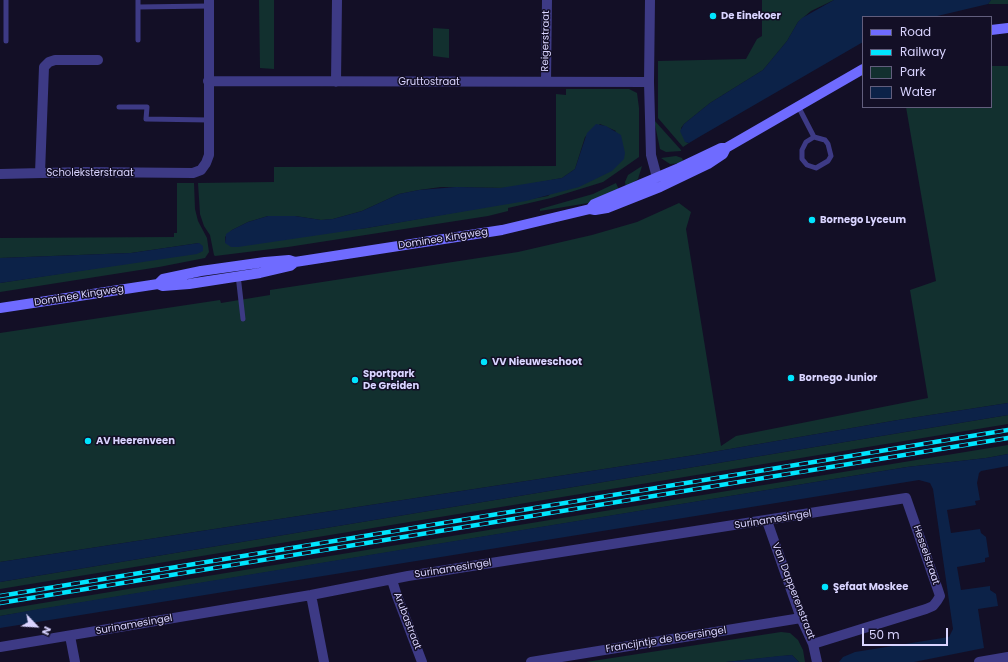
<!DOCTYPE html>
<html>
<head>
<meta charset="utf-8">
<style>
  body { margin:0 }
  #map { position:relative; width:1008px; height:662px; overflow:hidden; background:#130f26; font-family:Poppins,sans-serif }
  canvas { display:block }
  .legend { position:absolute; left:862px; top:16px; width:130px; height:92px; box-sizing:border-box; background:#130f26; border:1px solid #625e7d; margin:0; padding:5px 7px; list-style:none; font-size:12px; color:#d9d4ff }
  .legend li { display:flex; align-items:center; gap:8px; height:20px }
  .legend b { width:20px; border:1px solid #625e7d }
  .north { position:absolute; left:16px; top:606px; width:40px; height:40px; -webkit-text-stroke:3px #130f26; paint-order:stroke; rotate:115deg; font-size:11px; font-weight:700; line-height:16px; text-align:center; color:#d9d4ff }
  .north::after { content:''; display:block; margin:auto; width:14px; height:18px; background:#d9d4ff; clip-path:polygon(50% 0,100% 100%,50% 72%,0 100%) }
  .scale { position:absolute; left:862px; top:628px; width:86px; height:18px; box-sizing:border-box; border:2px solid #d9d4ff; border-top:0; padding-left:5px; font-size:12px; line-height:14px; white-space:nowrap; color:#d9d4ff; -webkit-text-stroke:3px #130f26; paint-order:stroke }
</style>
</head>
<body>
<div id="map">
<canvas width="1008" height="662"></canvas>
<ul class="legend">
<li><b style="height:5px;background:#6f6bff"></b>Road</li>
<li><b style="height:5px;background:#00e5ff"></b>Railway</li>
<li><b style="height:11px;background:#12302f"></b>Park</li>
<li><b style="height:11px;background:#0c2248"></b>Water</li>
</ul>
<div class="north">N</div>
<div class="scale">50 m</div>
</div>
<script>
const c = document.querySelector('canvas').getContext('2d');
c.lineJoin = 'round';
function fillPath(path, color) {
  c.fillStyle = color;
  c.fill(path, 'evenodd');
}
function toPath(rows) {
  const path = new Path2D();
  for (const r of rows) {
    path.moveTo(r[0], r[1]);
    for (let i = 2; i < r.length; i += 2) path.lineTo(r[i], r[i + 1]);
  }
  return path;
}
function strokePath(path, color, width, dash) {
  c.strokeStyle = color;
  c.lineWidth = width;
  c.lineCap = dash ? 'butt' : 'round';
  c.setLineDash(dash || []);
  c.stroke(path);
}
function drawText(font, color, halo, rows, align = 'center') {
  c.font = font + ' Poppins,sans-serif';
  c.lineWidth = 3;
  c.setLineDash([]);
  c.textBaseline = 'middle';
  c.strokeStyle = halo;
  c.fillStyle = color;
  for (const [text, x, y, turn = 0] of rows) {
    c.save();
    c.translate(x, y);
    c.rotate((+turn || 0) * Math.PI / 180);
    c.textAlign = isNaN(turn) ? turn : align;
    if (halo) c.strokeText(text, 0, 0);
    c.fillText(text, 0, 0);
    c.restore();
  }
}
const green = toPath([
  [259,0,274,0,274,69,260,68],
  [762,0,834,0,811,11,798,22,787,41,763,70,710,103,684,124,681,128,687,143,689,143,683,147,658,118,658,61,746,59,757,39,762,36],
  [991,0,1008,0,1008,4,988,4],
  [433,28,449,29,449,58,433,56],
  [991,66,1008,66,1008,403,898,420,695,455,0,562,0,333,220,300,221,303,270,295,270,290,518,252,592,235,637,222,679,203,691,212,686,229,721,446,736,436,928,398,910,290,936,281,906,107,991,107],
  [566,89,629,89,637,93,639,108,639,157,603,182,551,198,508,208,508,211,488,216,288,247,215,256,214,255,210,235,204,226,200,214,198,183,274,182,274,167,556,166,556,94,566,95],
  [600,124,616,131,548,196,367,228,225,243,225,237,232,230,248,222,268,216,295,216,321,220,333,219,362,211,399,194,419,190,441,187,508,188,562,178,575,169,585,137],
  [654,120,681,150,681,151,666,152,660,149],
  [676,156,682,158,684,163,670,164,661,158],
  [642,166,638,179,626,188,625,182,628,175],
  [177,183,194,183,195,209,198,221,207,238,209,252,205,258,159,267,0,292,0,283,201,252,199,243,131,253,0,258,0,238,174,237,174,233,177,233],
  [616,183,619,190,588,203,540,211,540,209,593,194],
  [1008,415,1008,424,0,589,0,582],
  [1008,445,1008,454,986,458,907,467,0,616,0,610],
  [781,632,790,633,798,640,803,650,805,662,799,662,792,655,726,662,586,662]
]);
const water = toPath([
  [834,0,991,0,988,4,933,17,863,17,863,42,699,137,689,143,685,142,680,131,684,124,710,103,763,70,787,41,798,22,802,18],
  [596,124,606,126,621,135,625,153,624,159,612,171,579,187,526,201,367,228,238,247,231,247,225,243,226,234,232,230,248,222,268,216,295,216,321,220,333,219,362,211,399,194,419,190,456,187,500,188,562,178,575,169,587,133],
  [199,243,203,246,203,251,197,254,0,283,0,258,131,253],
  [1008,403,1008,415,0,582,0,562,695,455,898,420],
  [1008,454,1008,466,981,471,979,473,977,483,980,500,975,501,976,505,947,510,951,533,980,529,981,533,986,537,989,557,985,558,985,562,957,567,961,590,990,586,990,590,996,594,998,606,978,609,984,648,914,662,839,662,843,657,855,652,949,637,953,629,933,489,930,483,919,480,0,628,0,616,39,609,907,467,986,458],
  [792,655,799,662,726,662,779,656]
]);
const lane = toPath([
  [6,0,6,41],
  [138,0,138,40],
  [138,7,209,6],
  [798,106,814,137,806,142,802,150,802,159,807,165,816,168,828,161,831,156,828,144,825,140,814,137],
  [119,107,147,107,146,119,209,120],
  [238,275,243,319]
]);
const street = toPath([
  [208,81,649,82,650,0],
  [336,82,337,0],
  [546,82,547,0],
  [649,82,651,155,659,185],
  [40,173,44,67,49,62,55,60,98,60],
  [0,174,84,172,193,173,201,170,206,163,209,155,209,0],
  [767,521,801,618,813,644,817,662],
  [392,580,397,596,422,662],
  [311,595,324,662],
  [70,636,75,662],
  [0,647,311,595,408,576,906,498,938,590,940,596,937,601,933,606,926,609,813,644],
  [531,662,801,618],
  [979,662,1008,657]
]);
const secondary = toPath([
  [991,30,1008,28],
  [590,209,594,204,679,168,721,148,726,148],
  [158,284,163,279,201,271,265,262,289,260,295,262],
  [0,308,158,284,163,286,189,284,260,273,290,266,295,262,502,230,590,209,595,210,607,208,660,187,708,164,723,154,726,148,863,69]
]);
const rail = toPath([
  [0,596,1008,430],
  [0,603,1008,438]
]);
const markers = [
  [713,16,4,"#00e5ff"],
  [812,220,4,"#00e5ff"],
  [484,362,4,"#00e5ff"],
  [791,378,4,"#00e5ff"],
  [355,380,4,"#00e5ff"],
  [88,441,4,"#00e5ff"],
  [825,587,4,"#00e5ff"]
];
const poiNames = [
  ["De Einekoer",721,16],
  ["Bornego Lyceum",820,220],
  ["VV Nieuweschoot",492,362],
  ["Sportpark",363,374],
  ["De Greiden",363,386],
  ["Bornego Junior",799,378],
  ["AV Heerenveen",96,441],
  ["Şefaat Moskee",833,587]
];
const streetNames = [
  ["Reigerstraat",546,41,-89],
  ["Gruttostraat",429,82],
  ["Scholeksterstraat",90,173],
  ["Dominee Kingweg",443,239,-9],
  ["Dominee Kingweg",79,296,-9],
  ["Surinamesingel",773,520,-9],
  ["Hesselstraat",926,555,71],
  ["Surinamesingel",453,569,-9],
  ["Van Dapperenstraat",793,591,69],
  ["Arubastraat",407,621,69],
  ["Surinamesingel",134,625,-10],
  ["Francijntje de Boersingel",666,640,-9]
];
fillPath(green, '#12302f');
fillPath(water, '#0c2248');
strokePath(lane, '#3d3a85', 5);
strokePath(street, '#3d3a85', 10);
strokePath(secondary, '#6f6bff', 10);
strokePath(rail, '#00e5ff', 4.5);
strokePath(rail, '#130f26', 3, [9]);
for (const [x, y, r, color] of markers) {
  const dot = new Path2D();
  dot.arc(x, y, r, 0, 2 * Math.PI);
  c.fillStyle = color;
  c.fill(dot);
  strokePath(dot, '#130f26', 1.5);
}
drawText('bold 10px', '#d9d4ff', '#130f26', poiNames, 'left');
drawText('10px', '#d9d4ff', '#130f26', streetNames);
</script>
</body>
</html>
